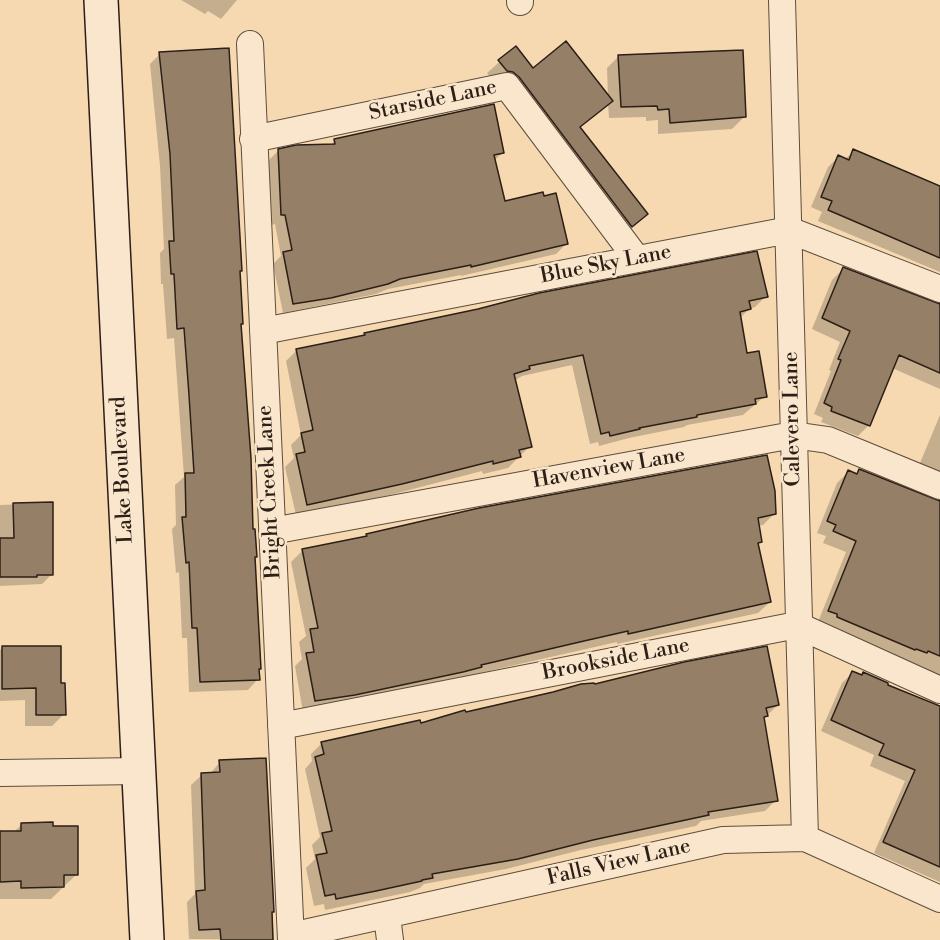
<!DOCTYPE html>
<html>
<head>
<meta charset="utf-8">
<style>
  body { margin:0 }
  canvas { display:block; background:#f6d9b1 }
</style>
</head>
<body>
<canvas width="940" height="940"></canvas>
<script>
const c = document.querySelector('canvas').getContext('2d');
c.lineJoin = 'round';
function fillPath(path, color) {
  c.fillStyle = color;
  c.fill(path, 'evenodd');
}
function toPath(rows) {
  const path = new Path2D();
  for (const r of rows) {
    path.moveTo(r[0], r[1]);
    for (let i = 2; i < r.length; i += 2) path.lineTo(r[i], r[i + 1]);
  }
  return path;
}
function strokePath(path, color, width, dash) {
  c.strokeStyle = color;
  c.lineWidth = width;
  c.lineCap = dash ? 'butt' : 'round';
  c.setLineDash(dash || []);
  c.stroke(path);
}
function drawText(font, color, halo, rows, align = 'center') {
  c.font = font + ' "Libre Bodoni",serif';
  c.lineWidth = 5;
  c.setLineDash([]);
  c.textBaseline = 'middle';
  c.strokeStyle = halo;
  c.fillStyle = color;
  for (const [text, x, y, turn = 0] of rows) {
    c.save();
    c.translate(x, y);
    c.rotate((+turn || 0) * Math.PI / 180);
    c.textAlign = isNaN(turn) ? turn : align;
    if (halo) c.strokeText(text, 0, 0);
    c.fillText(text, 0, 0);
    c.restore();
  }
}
const shadow = toPath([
  [181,0,237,0,221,19,208,11,205,14],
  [515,48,533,70,608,97,607,68,619,56,744,117,732,129,658,134,658,120,646,121,646,117,609,118,608,103,579,128,646,214,619,238,487,73],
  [160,54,238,273,239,326,260,669,258,671,258,679,248,690,189,692,187,638,182,638,179,572,176,573,172,529,176,525,175,485,184,477,174,338,167,339,163,284,161,284,160,253,164,249,160,166,150,64],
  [335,141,503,152,494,161,504,203,566,244,556,254,461,276,461,275,388,289,376,294,283,313,273,264,281,256,275,224,271,225,268,161,279,150,330,145],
  [854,151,940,187,940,272,818,221,822,212,811,207,828,167,838,157,844,160],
  [843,269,940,305,940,389,892,368,869,425,858,436,821,422,823,418,814,414,831,371,829,370,840,342,812,329,832,280],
  [766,296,755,307,749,309,740,318,745,355,765,396,743,415,687,425,684,427,629,438,599,446,598,442,590,444,572,365,522,376,514,381,530,446,508,468,483,474,482,471,390,495,296,515,285,467,294,458,291,445,301,435,286,361,297,350,362,337,365,334],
  [940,415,940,474,920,463],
  [859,471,940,504,940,678,818,622,846,552,823,543,826,536,817,533,837,483,848,472,855,475],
  [51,503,52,574,42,584,0,586,0,505],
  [775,513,763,525,758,526,761,542,757,545,770,602,758,613,617,644,617,642,471,675,469,678,303,712,295,666,302,659,299,642,306,636,291,562,303,550,365,538,367,535],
  [2,648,59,685,64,714,52,726,25,726,25,700,0,701,0,650],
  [853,672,861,676,863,674,886,685,940,708,940,882,874,853,905,781,870,766,874,755,821,731,842,683],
  [778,705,763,719,776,800,765,811,701,821,696,826,581,850,506,869,424,884,420,888,410,892,325,910,324,904,314,906,306,868,315,859,312,845,320,837,305,769,312,761,311,754,322,743,420,724],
  [264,759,274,940,189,939,187,902,195,894,191,785,202,775,210,774,220,762],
  [22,824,77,874,51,899,0,899,0,832,14,832]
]);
const building = toPath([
  [566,41,613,101,580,127,648,214,632,227,519,77,513,72,507,71,498,60,516,46,533,68,566,41],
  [229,48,242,271,240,271,243,324,241,324,251,458,253,529,255,529,257,557,255,557,261,669,259,669,260,680,200,682,197,628,192,628,189,562,186,563,182,517,186,517,185,473,194,473,189,395,184,328,177,329,174,274,171,274,169,241,174,241,170,154,159,52,229,48],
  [743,50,746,117,670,123,669,109,658,110,657,106,621,107,618,55,743,50],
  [494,104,504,153,494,155,505,201,543,192,544,196,556,193,568,244,471,267,471,265,400,279,388,284,331,298,293,304,283,252,292,250,285,215,281,215,278,149,296,145,335,144,334,139,494,104],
  [853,149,940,186,940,258,828,210,832,201,821,197,838,155,849,160,853,149],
  [757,251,768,297,749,301,751,309,740,312,747,353,759,351,767,397,755,399,756,404,697,415,697,417,639,428,640,429,610,436,609,432,601,434,583,355,529,366,530,369,514,374,532,447,519,450,521,457,493,464,493,461,402,484,307,505,296,454,305,452,301,433,313,430,296,349,365,335,364,333,478,309,539,293,757,251],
  [843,267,940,304,940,373,899,355,870,426,831,411,832,407,824,403,841,360,838,359,850,331,822,318,843,267],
  [767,455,775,491,776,514,758,518,762,542,758,543,771,602,628,634,628,631,584,641,481,665,482,667,463,672,355,695,315,701,306,653,314,652,310,629,318,628,302,549,367,536,366,534,479,508,767,455],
  [859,469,940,501,940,656,928,651,927,653,916,649,915,650,837,617,837,614,828,611,856,541,833,531,836,525,827,521,848,470,857,474,859,469],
  [53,502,53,575,37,575,37,577,0,577,0,538,14,538,13,503,53,502],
  [2,646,61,646,61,683,65,683,66,715,36,715,36,688,2,689,2,646],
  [767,646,779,705,766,708,768,716,764,717,778,801,708,812,709,815,593,840,518,859,432,874,433,878,422,880,422,881,376,891,336,899,335,894,325,896,316,855,327,853,322,833,332,831,315,757,324,754,321,742,420,720,421,723,465,710,466,712,553,692,581,684,594,683,595,684,684,662,767,646],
  [852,671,862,675,863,672,888,683,888,685,940,706,940,867,883,842,915,770,879,755,884,744,831,720,852,671],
  [266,758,274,912,272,912,273,940,221,940,220,929,199,930,196,891,205,890,201,773,220,772,219,760,266,758],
  [53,822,53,826,78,826,78,875,64,875,64,887,21,888,21,881,0,882,0,831,21,831,21,823,53,822]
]);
const street = toPath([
  [782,0,805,838],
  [520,2,520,0],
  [250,44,291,940],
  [253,139,507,86,637,259],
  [263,331,789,230,940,289],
  [272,531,793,435,828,440,940,486],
  [281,726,797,625,940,690],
  [0,773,139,771],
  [387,916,390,940],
  [291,936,723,840,805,838,940,899]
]);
const secondary = toPath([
  [101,0,147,940]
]);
const streetNames = [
  ["Starside Lane",433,101,-12],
  ["Blue Sky Lane",606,265,-11],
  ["Calevero Lane",793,419,-91],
  ["Havenview Lane",609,469,-10],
  ["Lake Boulevard",123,470,-93],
  ["Bright Creek Lane",270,492,-93],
  ["Brookside Lane",616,660,-11],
  ["Falls View Lane",619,863,-13]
];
fillPath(shadow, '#0003');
fillPath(building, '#958067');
strokePath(building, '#2c1f17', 1.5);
strokePath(street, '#5e4e3e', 28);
strokePath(secondary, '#2c1f17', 36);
strokePath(street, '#f9e6cc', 26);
strokePath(secondary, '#f9e6cc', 33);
drawText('21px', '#2c1f17', '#f9e6cc', streetNames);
</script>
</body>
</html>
